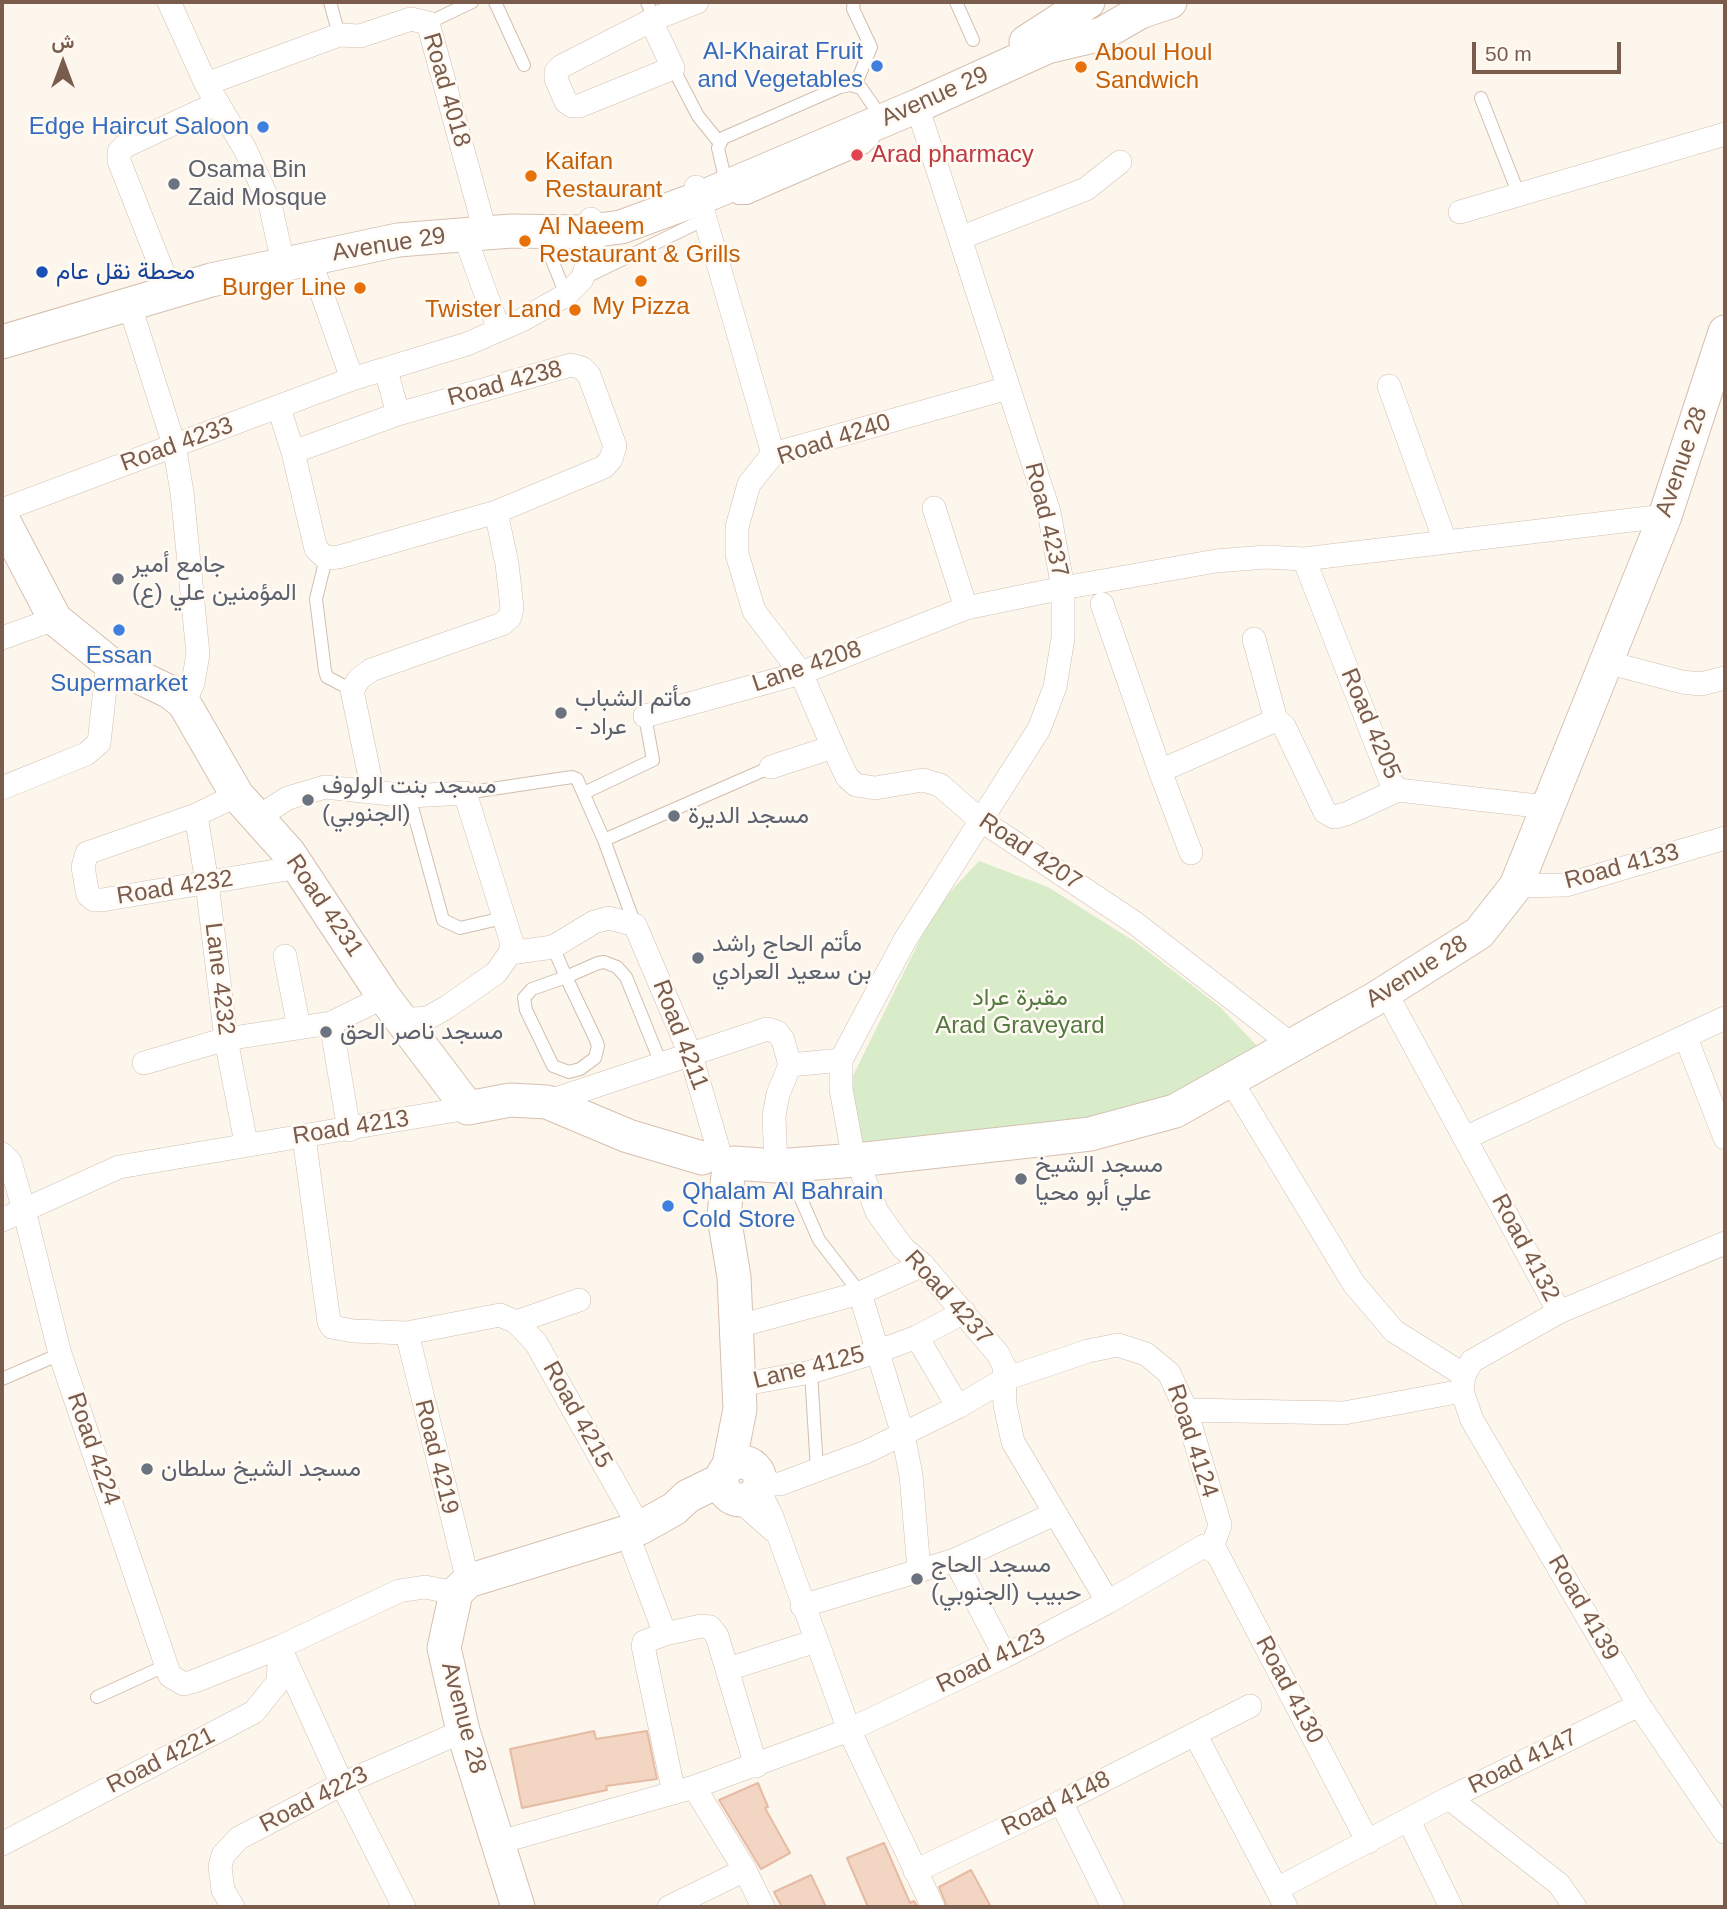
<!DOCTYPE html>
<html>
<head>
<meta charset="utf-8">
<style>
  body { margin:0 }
  #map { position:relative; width:1727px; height:1909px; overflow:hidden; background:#fdf6ec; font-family:Helvetica,Vazirmatn,sans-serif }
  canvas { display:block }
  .frame { position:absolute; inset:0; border:4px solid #7a5c4d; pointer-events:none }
  .north { position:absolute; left:28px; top:28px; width:70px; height:70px; -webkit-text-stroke:5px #fffaf3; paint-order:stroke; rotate:0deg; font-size:19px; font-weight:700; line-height:28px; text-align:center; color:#7a5c4d }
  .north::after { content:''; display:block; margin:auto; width:24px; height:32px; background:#7a5c4d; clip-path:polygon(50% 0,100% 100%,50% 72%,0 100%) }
  .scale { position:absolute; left:1472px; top:42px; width:149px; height:32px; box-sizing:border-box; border:4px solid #7a5c4d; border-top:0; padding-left:9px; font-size:21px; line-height:24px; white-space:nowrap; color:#7a5c4d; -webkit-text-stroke:5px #fffaf3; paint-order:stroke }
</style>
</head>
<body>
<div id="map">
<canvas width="1727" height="1909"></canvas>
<div class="frame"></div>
<div class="north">ش</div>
<div class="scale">50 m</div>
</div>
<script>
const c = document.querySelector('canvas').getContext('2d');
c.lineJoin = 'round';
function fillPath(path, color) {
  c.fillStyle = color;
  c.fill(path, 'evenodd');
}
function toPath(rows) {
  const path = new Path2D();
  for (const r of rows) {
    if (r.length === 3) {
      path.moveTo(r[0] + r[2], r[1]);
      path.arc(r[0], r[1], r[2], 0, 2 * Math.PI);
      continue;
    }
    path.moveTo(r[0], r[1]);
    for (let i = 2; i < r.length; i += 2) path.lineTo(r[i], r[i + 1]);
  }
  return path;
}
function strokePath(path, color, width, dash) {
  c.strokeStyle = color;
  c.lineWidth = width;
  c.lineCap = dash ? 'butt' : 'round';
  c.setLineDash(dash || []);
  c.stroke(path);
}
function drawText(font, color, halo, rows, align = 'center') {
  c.font = font + ' Helvetica,Vazirmatn,sans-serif';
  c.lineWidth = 5;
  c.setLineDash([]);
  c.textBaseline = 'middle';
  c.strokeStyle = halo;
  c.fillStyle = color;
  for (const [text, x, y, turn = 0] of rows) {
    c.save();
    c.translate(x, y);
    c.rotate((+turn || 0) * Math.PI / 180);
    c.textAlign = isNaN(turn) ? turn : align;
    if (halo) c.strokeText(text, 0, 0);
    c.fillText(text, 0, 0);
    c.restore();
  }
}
const green = toPath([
  [979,861,1048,887,1137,943,1219,1006,1262,1051,1165,1103,1083,1129,854,1144,845,1092,936,907]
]);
const building = toPath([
  [594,1731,596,1739,647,1731,657,1779,606,1786,607,1790,522,1808,510,1749,594,1731],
  [758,1783,768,1807,765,1808,790,1853,761,1869,719,1800,758,1783],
  [884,1843,910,1903,914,1901,918,1907,868,1907,847,1858,884,1843],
  [971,1870,991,1907,947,1907,939,1887,971,1870],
  [811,1875,826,1907,782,1907,774,1892,811,1875]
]);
const lane = toPath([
  [330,2,339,35],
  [495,2,524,65],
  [647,2,654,19],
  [854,2,853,9,871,47,855,86],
  [956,2,973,40],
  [428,23,472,2],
  [673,68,698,116,719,142],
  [1481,98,1519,195],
  [724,174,718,148,723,138,840,87,850,85,861,88,877,111],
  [730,189,738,198,747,198,865,147,873,139,874,130],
  [542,235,566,295],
  [582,279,707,218],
  [326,558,316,599,325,671,327,677,352,690],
  [465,793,572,777,577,779,604,840,635,925],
  [584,793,653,760,645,716],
  [409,796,443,920,460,928,503,918],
  [604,840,771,767],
  [553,947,566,977,596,1040,598,1046,595,1058,580,1069,569,1072,553,1066,526,1010,524,998,532,989,566,977,598,963,604,962,617,967,626,977,662,1066],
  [787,1167,819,1240,860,1293],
  [811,1372,817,1470],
  [2,1379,60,1354],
  [97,1697,167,1665]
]);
const street = toPath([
  [169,2,206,84,245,149,270,204,283,263],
  [654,19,654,27,673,68,579,106,572,106,566,102,556,79,556,72,562,66,654,19,697,2],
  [206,84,339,35,360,36,411,19,428,23,482,220],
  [917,106,1049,512,1063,588,1063,638,1055,687,1039,729,905,940,841,1060,841,1089,851,1144,877,1212,903,1248,923,1265,998,1354,1004,1366,1005,1405,1013,1442,1108,1602],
  [696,187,773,454],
  [1460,212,1725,134],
  [464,234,499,330],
  [960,238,1086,189,1120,162],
  [309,257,352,379],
  [166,280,119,161,119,152,125,146,218,103],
  [129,303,174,445,182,492,198,654,193,683,184,703],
  [386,370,398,414],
  [1389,386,1445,541],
  [1008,388,773,454,749,484,737,527,737,554,754,611,801,673,833,747,847,777,856,785,875,788,923,780,940,785,979,819,1135,923,1292,1045],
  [279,408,293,452,316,549,326,558,339,557,496,512,604,467,611,459,615,446,589,375,582,368,571,365,398,414,293,452],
  [934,508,966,608],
  [2,510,352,379,467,344,522,320,566,295,582,279,593,248,591,219],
  [1304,559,1391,782,1398,790,1546,807],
  [1102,604,1160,771,1276,720,1284,726,1325,812,1334,817,1346,814,1398,790],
  [2,638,55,619],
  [1254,639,1276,720],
  [1606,662,1682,682,1701,684,1725,678],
  [645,716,801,673,966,608,1063,588,1216,561,1266,557,1304,559,1665,516],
  [771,767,833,747],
  [1160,771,1191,853],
  [2,788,86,754,99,743,108,662],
  [373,792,352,690,359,679,371,670,502,624,510,617,512,608,507,564,496,512],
  [237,795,196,815,87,853,83,867,88,895,94,900,102,900,299,867],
  [196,815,207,883,226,1039,246,1143],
  [258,817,288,798,325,787,409,796,465,793,512,943,510,953,496,973,447,1007,428,1018,400,1020],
  [1516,886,1566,885,1725,838],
  [510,953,553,947,594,922,609,918,635,925,691,1056,718,1148],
  [285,956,299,1028],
  [1386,993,1559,1312],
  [331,1023,349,1130],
  [1686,1038,1725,1138],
  [144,1063,226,1039,331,1023,384,997],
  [1230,1079,1354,1284,1394,1331,1464,1375],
  [547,1102,767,1029,777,1032,783,1040,790,1065,841,1060],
  [304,1137,329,1322,332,1327,353,1331,407,1333,500,1315,516,1322,536,1343,640,1528],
  [1465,1138,1725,1018],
  [2,1154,10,1162,24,1210,60,1354,170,1676,184,1684,195,1681,280,1647,399,1591,425,1587,456,1593],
  [776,1166,774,1116,778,1094,790,1065],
  [2,1220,119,1167,468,1108],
  [1725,1243,1559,1312,1472,1361,1464,1375,1462,1391,1472,1420,1639,1705,1725,1832],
  [860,1293,903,1435,911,1475,919,1570],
  [516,1322,579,1300],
  [735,1327,860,1293,923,1265],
  [407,1333,468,1581],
  [917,1337,958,1407],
  [739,1385,811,1372,879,1351,917,1337,964,1312],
  [1186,1410,1344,1413,1462,1391],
  [760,1484,780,1484,866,1452,958,1407,1005,1379,1088,1351,1118,1345,1146,1354,1169,1373,1186,1410,1220,1525,1212,1548],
  [758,1488,772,1517,849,1730,933,1907],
  [739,1500,774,1531],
  [627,1533,665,1634,701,1626,710,1627,717,1636,756,1766],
  [955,1560,1005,1656],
  [802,1606,955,1560,1054,1514],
  [665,1634,644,1642,643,1646,674,1793],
  [281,1650,342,1784,404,1907],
  [728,1669,816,1641],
  [1195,1734,1286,1907],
  [694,1787,745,1870,763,1907],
  [1449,1798,1559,1884,1575,1907],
  [1061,1802,1113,1907],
  [1409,1821,1451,1907],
  [500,1842,694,1787,849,1730,1005,1656,1108,1602,1204,1546,1217,1553,1368,1842],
  [2,1844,254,1712,278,1682,280,1647],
  [915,1871,1061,1802,1250,1706],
  [1277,1889,1449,1798,1639,1705],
  [233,1907,223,1890,220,1867,223,1855,239,1838,342,1784,463,1731],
  [669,1907,745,1870]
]);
const secondary = toPath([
  [1026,42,1088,2],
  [2,342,211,280,398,240,511,231,583,232,621,227,700,198,917,106,1047,47,1102,34,1140,12,1170,2],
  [2,518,55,619,108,662,170,692,184,703,237,795,289,853,384,997,468,1108,510,1100,547,1102,628,1136,702,1158],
  [734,1163,776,1166,857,1160,1056,1138,1090,1134,1175,1111,1373,1000,1479,933,1516,886,1665,516,1725,332],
  [728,1175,724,1217,734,1277,740,1409,729,1465],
  [741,1481,19],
  [518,1907,463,1731,444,1648,456,1593,468,1581,640,1528,674,1509,688,1496,721,1480]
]);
const markers = [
  [877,66,7,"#3f7fe0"],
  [1081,67,7,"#e8710a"],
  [263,127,7,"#3f7fe0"],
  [857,155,7,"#e0444e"],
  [531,176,7,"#e8710a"],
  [174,184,7,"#6b7280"],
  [525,241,7,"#e8710a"],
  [42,272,7,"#1a4fb4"],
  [641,281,7,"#e8710a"],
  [360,288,7,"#e8710a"],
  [575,310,7,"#e8710a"],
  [118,579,7,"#6b7280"],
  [119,630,7,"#3f7fe0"],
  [561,713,7,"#6b7280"],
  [308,800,7,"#6b7280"],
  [674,816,7,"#6b7280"],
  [698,958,7,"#6b7280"],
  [326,1032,7,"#6b7280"],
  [1021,1179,7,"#6b7280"],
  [668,1206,7,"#3f7fe0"],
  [147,1469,7,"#6b7280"],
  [917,1579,7,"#6b7280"]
];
const shopNames = [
  ["Al-Khairat Fruit",863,52],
  ["and Vegetables",863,80],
  ["Edge Haircut Saloon",249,127],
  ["Essan",119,656,"center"],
  ["Supermarket",119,684,"center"],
  ["Qhalam Al Bahrain",682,1192,"left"],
  ["Cold Store",682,1220,"left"]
];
const foodNames = [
  ["Aboul Houl",1095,53],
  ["Sandwich",1095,81],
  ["Kaifan",545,162],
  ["Restaurant",545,190],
  ["Al Naeem",539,227],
  ["Restaurant & Grills",539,255],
  ["Burger Line",346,288,"right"],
  ["My Pizza",641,307,"center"],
  ["Twister Land",561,310,"right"]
];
const streetNames = [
  ["Road 4018",446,90,74],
  ["Avenue 29",935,97,-24],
  ["Avenue 29",389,245,-9],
  ["Road 4238",505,384,-15],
  ["Road 4240",834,440,-18],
  ["Road 4233",177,445,-20],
  ["Avenue 28",1682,462,-71],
  ["Road 4237",1046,520,76],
  ["Lane 4208",807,667,-19],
  ["Road 4205",1370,724,67],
  ["Road 4207",1030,852,34],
  ["Road 4133",1622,867,-15],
  ["Road 4232",175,888,-9],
  ["Road 4231",324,906,56],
  ["Avenue 28",1417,972,-32],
  ["Lane 4232",219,979,83],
  ["Road 4211",680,1035,69],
  ["Road 4213",351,1128,-9],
  ["Road 4132",1525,1248,62],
  ["Road 4237",948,1298,48],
  ["Lane 4125",809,1368,-14],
  ["Road 4215",577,1415,61],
  ["Road 4124",1192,1441,72],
  ["Road 4224",93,1449,71],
  ["Road 4219",436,1457,76],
  ["Road 4139",1583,1608,60],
  ["Road 4123",991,1661,-26],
  ["Road 4130",1289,1690,62],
  ["Avenue 28",463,1718,75],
  ["Road 4221",161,1761,-27],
  ["Road 4147",1523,1762,-26],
  ["Road 4223",314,1800,-27],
  ["Road 4148",1056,1804,-26]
];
const healthNames = [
  ["Arad pharmacy",871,155]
];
const worshipNames = [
  ["Osama Bin",188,170],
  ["Zaid Mosque",188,198],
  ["جامع أمير",132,565],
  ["المؤمنين علي (ع)",132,593],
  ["مأتم الشباب",575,699],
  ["- عراد",575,727],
  ["مسجد بنت الولوف",322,786],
  ["(الجنوبي)",322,814],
  ["مسجد الديرة",688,816],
  ["مأتم الحاج راشد",712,944],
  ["بن سعيد العرادي",712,972],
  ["مسجد ناصر الحق",340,1032],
  ["مسجد الشيخ",1035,1165],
  ["علي أبو محيا",1035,1193],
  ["مسجد الشيخ سلطان",161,1469],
  ["مسجد الحاج",931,1565],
  ["حبيب (الجنوبي)",931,1593]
];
const transitNames = [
  ["محطة نقل عام",56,272]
];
const parkNames = [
  ["مقبرة عراد",1020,998],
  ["Arad Graveyard",1020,1026]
];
fillPath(green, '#d8ecc9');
fillPath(building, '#f3d5c3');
strokePath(building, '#e6bba3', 2);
strokePath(lane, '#d1beb0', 14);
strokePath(street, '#d1beb0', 24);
strokePath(secondary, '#d6c0b0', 35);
strokePath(lane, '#fff', 12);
strokePath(street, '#fff', 23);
strokePath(secondary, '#fff', 33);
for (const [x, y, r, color] of markers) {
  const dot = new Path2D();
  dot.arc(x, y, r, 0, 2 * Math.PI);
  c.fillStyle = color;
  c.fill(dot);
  strokePath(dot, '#fffaf3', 2.5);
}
drawText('24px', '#366cbe', '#fffaf3', shopNames, 'right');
drawText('24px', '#c56008', '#fffaf3', foodNames, 'left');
drawText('24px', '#7a5c4d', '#fffaf3', streetNames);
drawText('24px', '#be3a42', '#fffaf3', healthNames, 'left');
drawText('24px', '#5b616d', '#fffaf3', worshipNames, 'left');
drawText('24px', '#164399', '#fffaf3', transitNames, 'left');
drawText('24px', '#537a41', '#fffaf3', parkNames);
</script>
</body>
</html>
